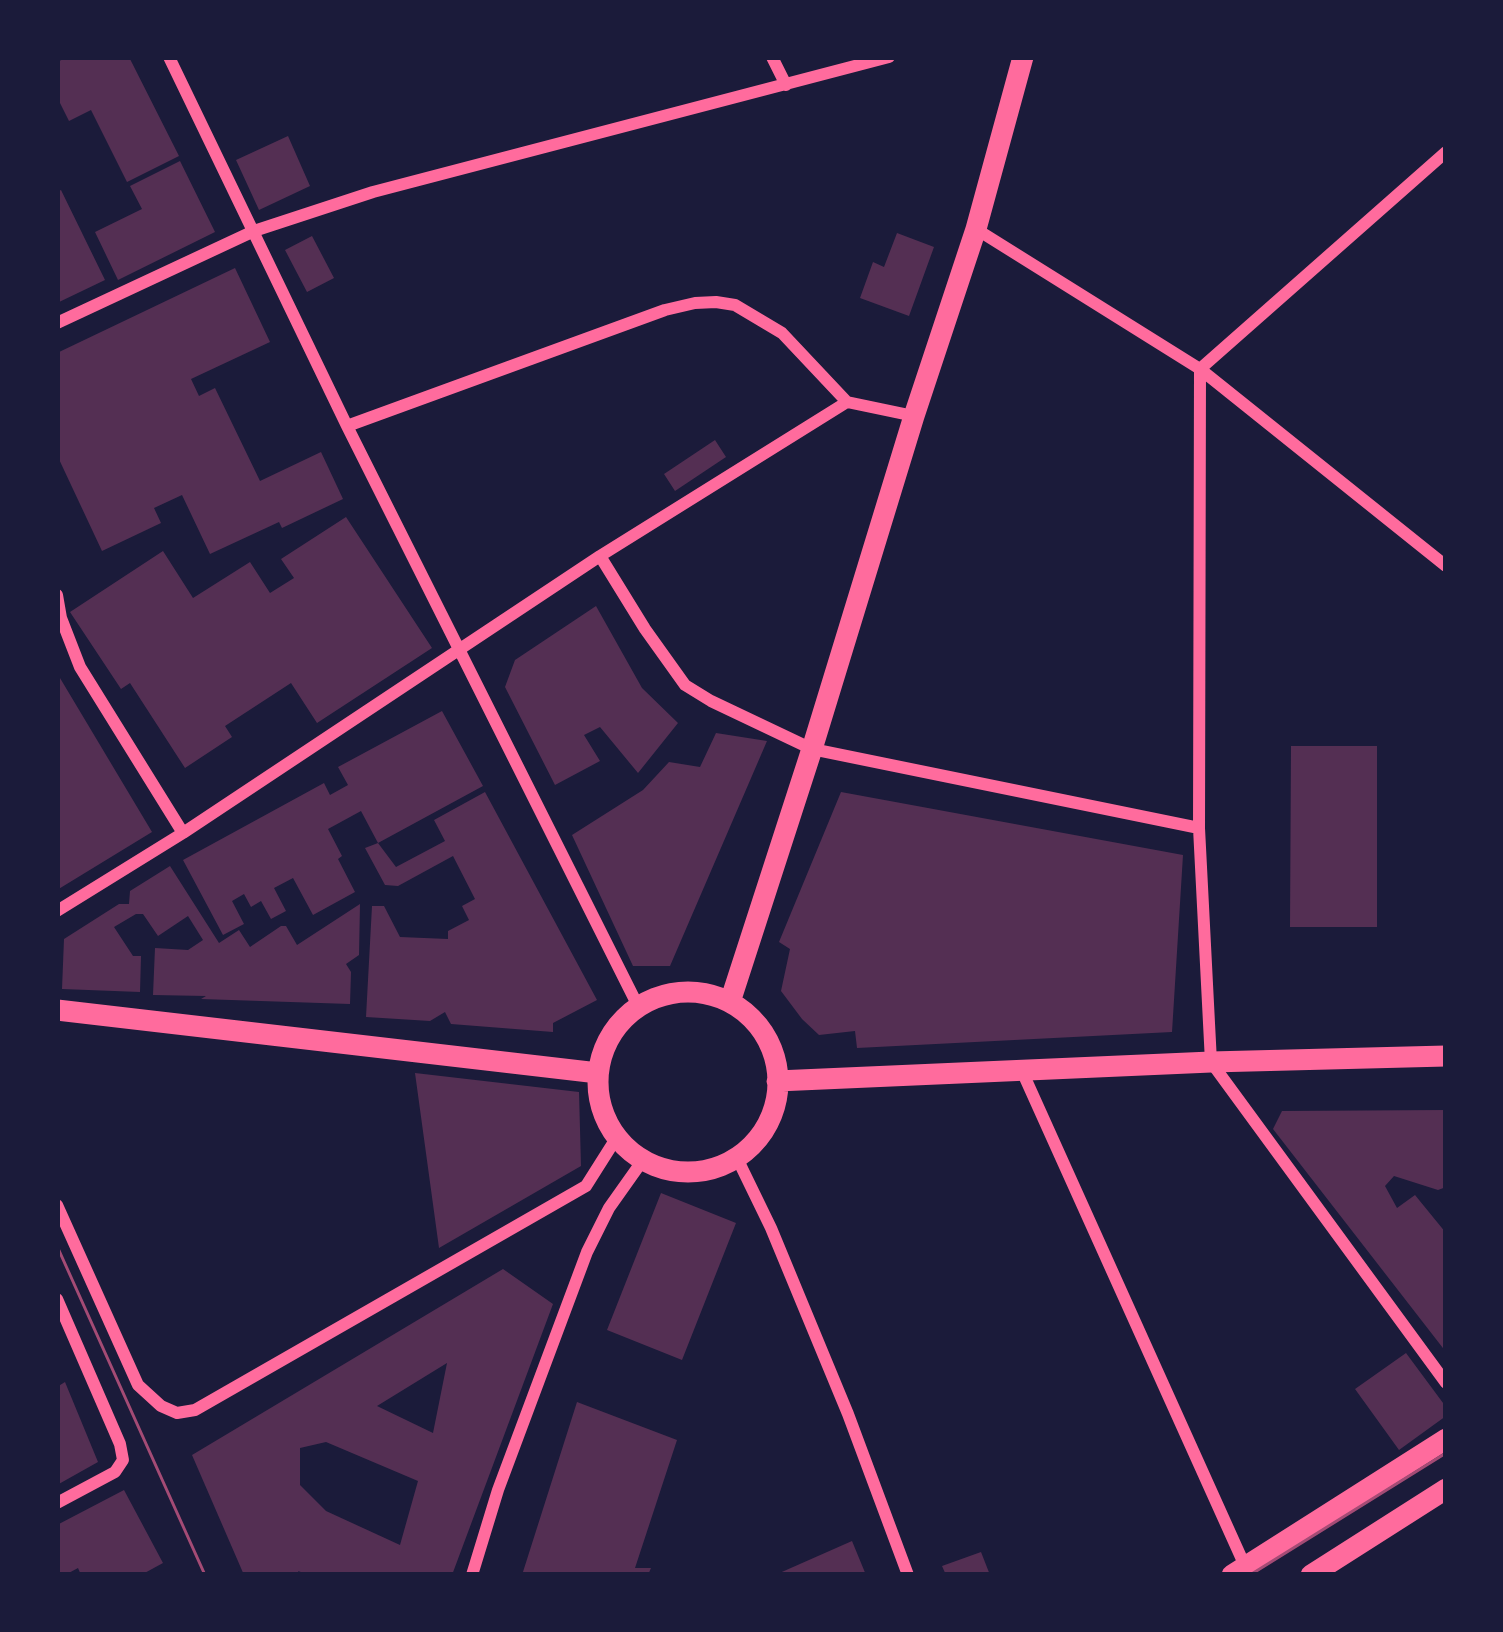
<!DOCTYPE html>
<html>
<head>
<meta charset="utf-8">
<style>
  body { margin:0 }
  #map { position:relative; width:1503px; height:1632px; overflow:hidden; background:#1b1b3a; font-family:"Asap Condensed",sans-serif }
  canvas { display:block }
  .frame { position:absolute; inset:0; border:60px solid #1b1b3a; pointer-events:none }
</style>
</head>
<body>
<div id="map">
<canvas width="1503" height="1632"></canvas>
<div class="frame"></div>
</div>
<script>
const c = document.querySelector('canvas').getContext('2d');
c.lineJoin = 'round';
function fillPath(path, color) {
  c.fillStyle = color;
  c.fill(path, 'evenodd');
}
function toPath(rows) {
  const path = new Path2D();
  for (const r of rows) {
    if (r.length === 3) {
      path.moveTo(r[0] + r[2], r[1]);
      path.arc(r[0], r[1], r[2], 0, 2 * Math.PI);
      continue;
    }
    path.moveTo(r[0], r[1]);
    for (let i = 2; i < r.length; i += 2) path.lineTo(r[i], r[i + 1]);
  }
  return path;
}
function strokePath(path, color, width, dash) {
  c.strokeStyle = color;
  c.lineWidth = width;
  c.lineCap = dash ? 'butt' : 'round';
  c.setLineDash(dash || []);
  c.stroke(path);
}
const building = toPath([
  [68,57,129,57,179,156,127,182,91,110,69,121,57,97,57,62],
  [288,136,310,186,259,210,236,160],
  [180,161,215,232,118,280,95,232,142,209,130,186],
  [61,190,105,280,57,303,57,192],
  [897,233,934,247,909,316,860,298,873,262,884,267],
  [312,236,334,278,307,292,285,250],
  [235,268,270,342,191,379,199,396,215,388,260,481,321,452,343,499,282,528,279,522,210,554,182,495,154,508,161,523,102,551,57,455,57,353],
  [715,440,726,457,675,491,664,474],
  [346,517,432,648,317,723,291,683,225,726,232,737,185,768,130,683,121,689,70,612,163,551,193,598,250,562,270,593,294,578,281,559],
  [596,606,642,688,678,723,638,773,600,727,584,735,600,761,555,785,505,687,515,660],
  [57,673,152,832,57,890],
  [442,711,483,786,378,843,396,867,445,841,434,820,485,792,597,1000,553,1023,553,1032,451,1024,445,1012,430,1021,366,1017,372,906,384,906,400,937,448,939,448,931,469,920,462,906,475,899,453,856,398,886,385,885,365,848,378,843,361,811,328,829,342,856,338,859,355,892,313,915,293,878,274,888,286,911,271,919,261,901,251,907,244,894,232,901,244,924,223,935,183,860,324,783,330,795,348,785,338,767],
  [716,733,767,741,670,966,633,966,572,835,643,790,669,762,700,767],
  [1291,746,1377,746,1377,927,1290,927],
  [841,792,1183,855,1172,1032,857,1048,855,1031,819,1035,802,1019,781,991,790,949,779,942],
  [170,866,219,943,239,930,250,947,281,926,286,926,297,945,360,904,359,955,346,964,351,972,350,1004,201,999,206,996,153,995,155,948,188,950,203,940,188,916,158,936,143,914,136,914,114,927,133,956,141,956,140,992,62,989,64,939,119,904,129,904,130,891],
  [415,1073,579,1092,581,1166,439,1248],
  [1446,1110,1446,1187,1438,1190,1394,1176,1385,1186,1397,1208,1415,1195,1446,1233,1446,1352,1273,1129,1282,1111],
  [661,1193,736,1223,682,1360,607,1330],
  [503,1269,553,1304,452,1575,309,1575,298,1571,300,1575,244,1575,192,1455],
  [447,1363,433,1433,377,1406],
  [326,1442,418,1481,400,1545,326,1511,300,1485,300,1448],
  [1406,1353,1446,1407,1446,1416,1399,1450,1355,1389],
  [65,1382,98,1462,57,1485,57,1387],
  [577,1402,677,1440,635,1568,651,1568,648,1575,522,1575],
  [124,1490,163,1563,141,1575,81,1575,78,1568,65,1575,59,1575,57,1525],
  [852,1541,866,1575,775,1575],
  [981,1552,990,1575,946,1575,942,1566]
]);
const minor = toPath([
  [169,57,347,426,638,1006],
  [772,57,786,85],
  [1446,152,1200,369,1199,828,1211,1062,1446,1383],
  [976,229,1200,369,1446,566],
  [57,323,254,231,373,192,889,57],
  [347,426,665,310,695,303,716,302,735,305,782,333,847,402,914,416],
  [600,556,645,629,685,685,711,701,812,749,1199,828],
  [57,595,61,618,80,667,183,833],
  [57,911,183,833,600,556,847,402],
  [1022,1071,1245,1566],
  [737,1158,771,1228,848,1414,908,1575],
  [57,1205,138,1385,161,1406,177,1413,195,1410,586,1186,617,1137],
  [57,1299,120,1444,123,1460,115,1472,57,1503],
  [472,1575,498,1490,587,1252,609,1208,643,1160]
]);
const tertiary = toPath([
  [688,1082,90],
  [730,1002,812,749,914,416,976,229,1023,57],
  [57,1010,598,1073],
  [777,1081,1211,1062,1446,1056],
  [1232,1575,1446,1439],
  [1311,1575,1446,1489]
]);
const tram = toPath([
  [57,1246,205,1575],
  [1250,1575,1446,1453]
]);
fillPath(building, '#542f53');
strokePath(minor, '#ff6b9d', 12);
strokePath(tertiary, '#ff6b9d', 21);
strokePath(tram, '#a44b75', 3);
</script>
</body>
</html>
